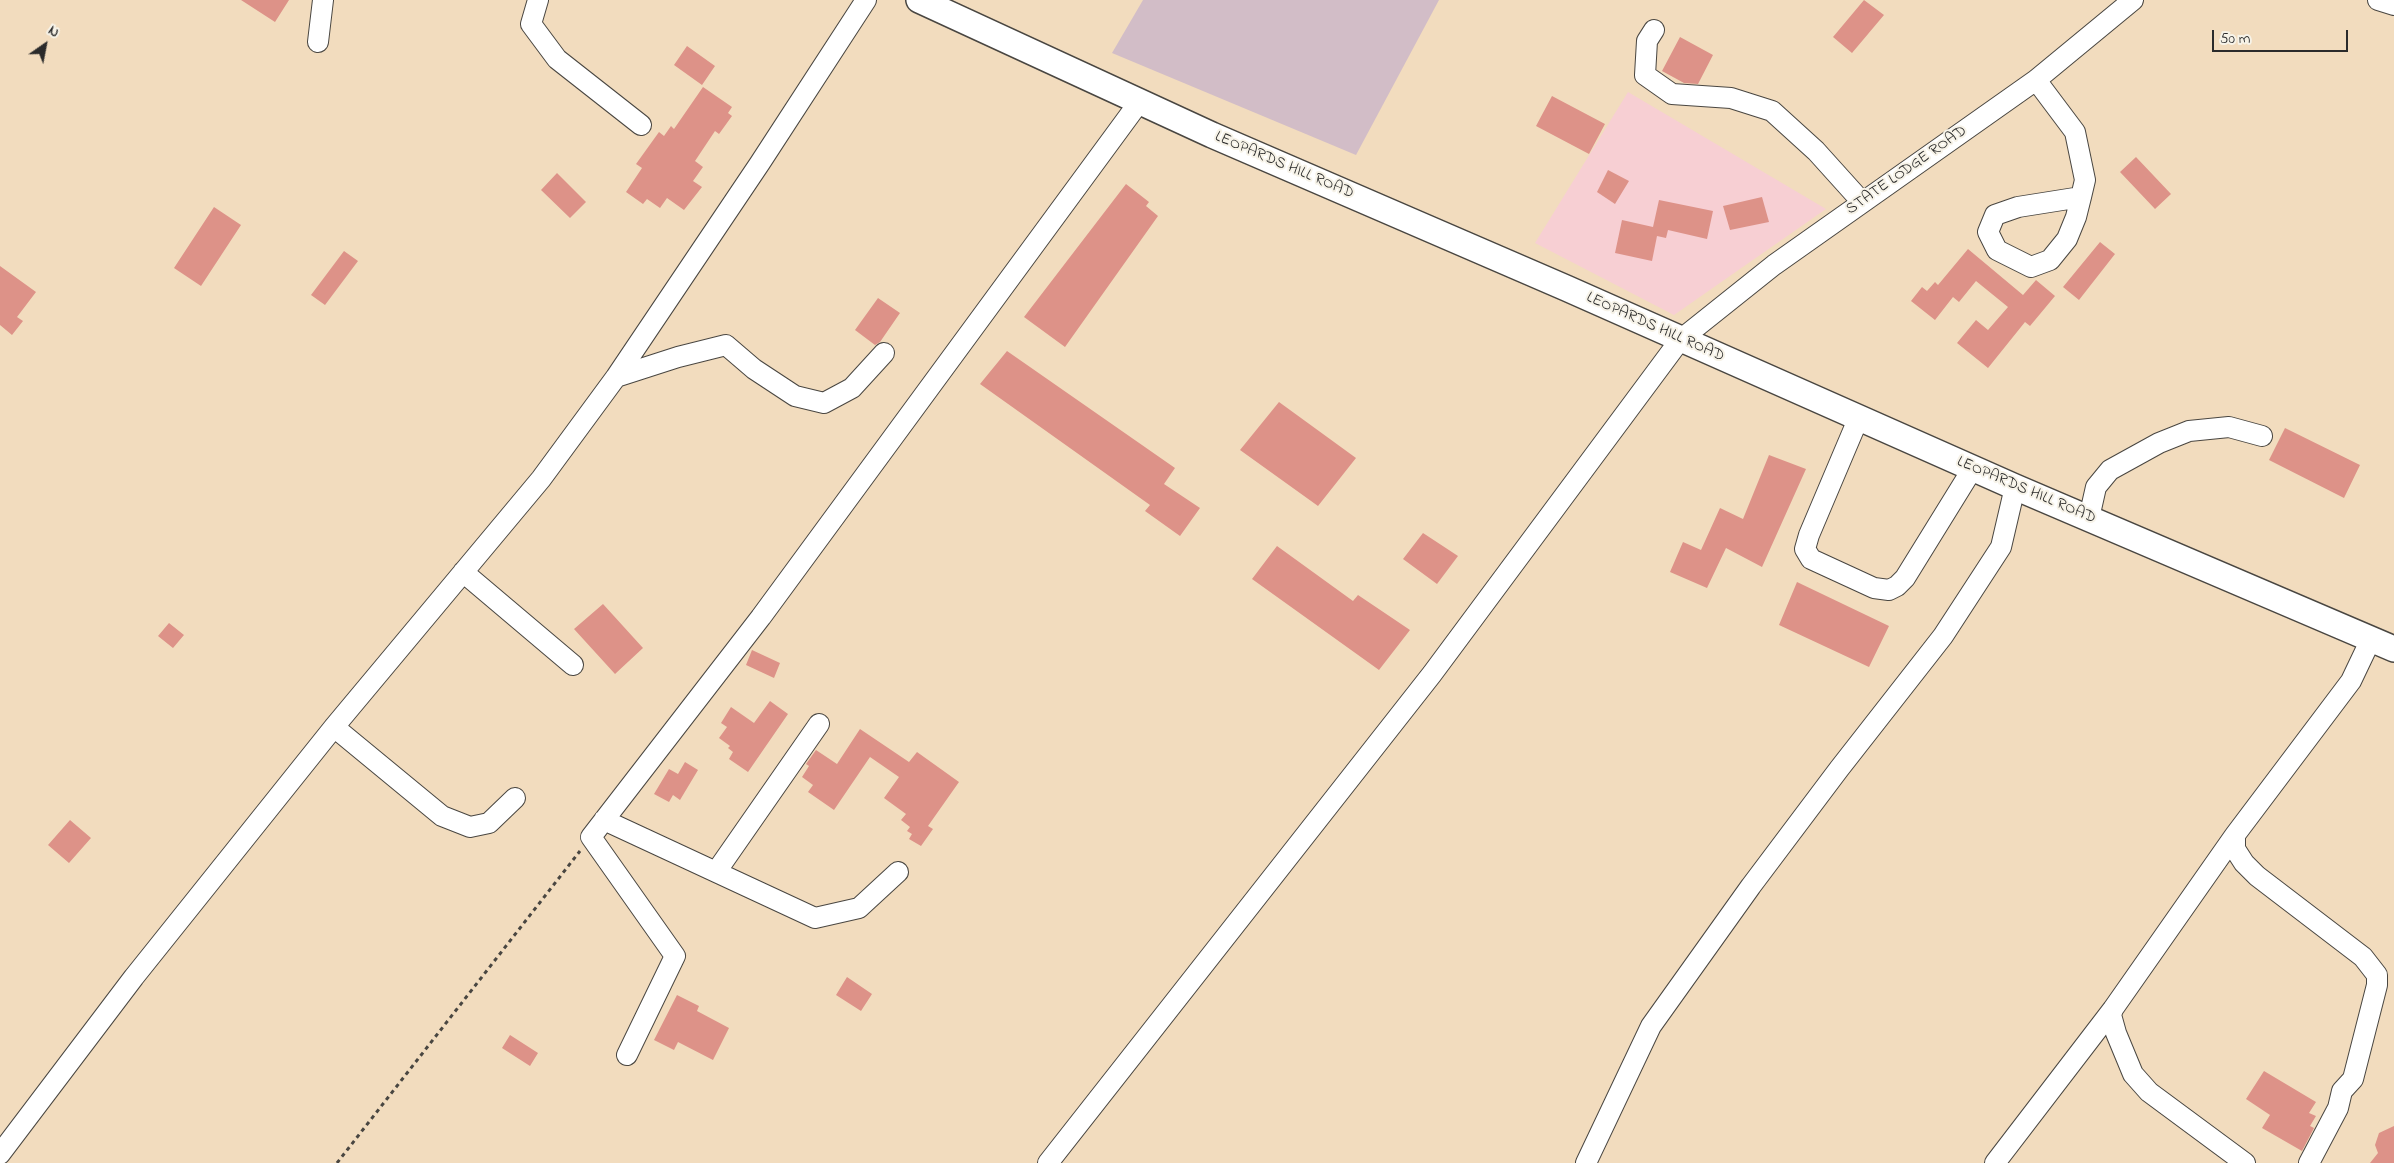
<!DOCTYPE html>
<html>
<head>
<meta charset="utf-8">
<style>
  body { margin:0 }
  #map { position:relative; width:2394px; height:1163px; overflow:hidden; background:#f2dcbe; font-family:"Indie Flower",sans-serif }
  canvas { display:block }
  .north { position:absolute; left:20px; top:20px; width:50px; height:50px; -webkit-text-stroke:4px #f7f3e8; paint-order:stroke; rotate:33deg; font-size:14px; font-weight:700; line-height:20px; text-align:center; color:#2b2b2b }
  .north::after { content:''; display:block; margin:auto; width:18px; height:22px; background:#2b2b2b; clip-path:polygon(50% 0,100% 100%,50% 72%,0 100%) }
  .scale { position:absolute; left:2212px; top:30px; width:136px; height:22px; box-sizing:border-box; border:2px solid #2b2b2b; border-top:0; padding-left:6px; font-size:15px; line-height:18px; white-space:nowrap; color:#2b2b2b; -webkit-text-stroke:4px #f7f3e8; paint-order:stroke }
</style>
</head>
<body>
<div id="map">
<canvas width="2394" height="1163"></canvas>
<div class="north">N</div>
<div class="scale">50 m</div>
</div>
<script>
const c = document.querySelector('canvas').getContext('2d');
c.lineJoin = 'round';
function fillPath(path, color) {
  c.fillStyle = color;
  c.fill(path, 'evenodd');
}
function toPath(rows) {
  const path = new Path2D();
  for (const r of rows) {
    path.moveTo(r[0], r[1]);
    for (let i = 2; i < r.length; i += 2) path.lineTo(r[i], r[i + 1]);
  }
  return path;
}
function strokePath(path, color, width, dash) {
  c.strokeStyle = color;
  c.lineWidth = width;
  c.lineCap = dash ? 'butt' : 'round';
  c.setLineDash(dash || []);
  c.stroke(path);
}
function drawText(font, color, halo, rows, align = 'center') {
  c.font = font + ' "Indie Flower",sans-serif';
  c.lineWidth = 4;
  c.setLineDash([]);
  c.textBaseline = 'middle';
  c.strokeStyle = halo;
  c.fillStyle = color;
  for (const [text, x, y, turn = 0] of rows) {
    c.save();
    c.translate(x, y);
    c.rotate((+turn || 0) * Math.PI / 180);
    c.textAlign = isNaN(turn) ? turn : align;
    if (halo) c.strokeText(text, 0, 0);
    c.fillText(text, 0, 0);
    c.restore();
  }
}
const built = toPath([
  [1628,92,1826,209,1674,315,1535,243]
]);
const industrial = toPath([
  [1143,0,1439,0,1356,155,1112,53]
]);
const building = toPath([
  [241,0,289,0,275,22],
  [1864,0,1884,15,1852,53,1833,37],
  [1680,37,1713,55,1698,84,1684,83,1662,71],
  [687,46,715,66,702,85,674,65],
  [703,87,732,107,728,113,732,116,719,134,715,131,695,161,703,167,693,181,702,187,684,210,667,198,660,208,647,199,643,204,626,192,642,168,636,164,659,132,664,136,671,126,674,129],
  [1552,96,1605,124,1589,154,1536,126],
  [2136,157,2171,194,2155,209,2120,172],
  [1608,170,1629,181,1615,204,1597,192],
  [557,173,586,202,570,218,541,190],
  [1126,184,1149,202,1146,206,1158,216,1065,347,1024,317],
  [1762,197,1769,222,1730,230,1723,206],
  [1659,200,1713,211,1707,239,1668,230,1666,238,1657,236,1652,261,1615,253,1622,220,1653,227],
  [214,207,241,225,201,286,174,268],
  [2100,242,2115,254,2079,300,2063,287],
  [1968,249,2023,295,2036,280,2055,296,2030,326,2025,322,1988,368,1957,343,1976,320,1988,330,2008,307,1976,281,1959,302,1953,297,1935,320,1911,301,1922,287,1927,291,1935,282,1938,285],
  [344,251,358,261,325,305,311,295],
  [0,266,36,292,17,317,23,321,12,335,0,325],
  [878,298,900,313,880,342,875,345,855,330],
  [1007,351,1175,468,1164,484,1200,508,1180,536,1145,511,1150,505,980,384],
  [1279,402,1356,458,1318,506,1240,450],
  [2285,428,2360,465,2344,498,2269,460],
  [1769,455,1806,469,1762,567,1726,548,1707,588,1670,572,1683,542,1701,550,1720,508,1743,519],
  [1423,533,1458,556,1437,584,1403,559],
  [1277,546,1353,601,1358,595,1410,630,1379,670,1252,579],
  [1797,582,1889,626,1869,667,1779,625],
  [603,604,643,648,615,674,574,629],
  [169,623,184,635,173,648,158,636],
  [752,650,780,663,774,678,746,665],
  [770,701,788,714,748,772,729,759,733,752,728,748,730,746,719,738,727,727,721,723,731,707,754,723],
  [860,729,909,762,917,752,959,782,928,826,933,829,921,846,909,839,912,834,907,831,910,827,901,820,906,814,884,798,899,777,870,757,834,810,808,792,813,785,802,777,809,766,806,764,816,750,837,764],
  [685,762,698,770,680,800,673,795,669,802,654,794,669,769,678,774],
  [70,820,91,838,69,863,48,845],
  [847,977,872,994,861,1011,836,995],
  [677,995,699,1006,697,1011,729,1028,713,1060,678,1042,674,1050,654,1040],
  [510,1035,538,1053,530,1066,502,1048],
  [2264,1071,2316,1102,2309,1113,2316,1116,2310,1126,2314,1128,2302,1151,2262,1128,2270,1115,2246,1099],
  [2394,1126,2394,1163,2370,1163,2378,1153,2375,1145,2379,1133]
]);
const path = toPath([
  [337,1163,580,851]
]);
const minor = toPath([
  [538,0,531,24,557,59,641,125],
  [2378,0,2394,5],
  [1654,30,1647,41,1645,75,1672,94,1731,98,1772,111,1816,151,1862,202],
  [318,42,323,0],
  [2036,80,2075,132,2085,180,2081,197,2076,217,2067,239,2050,260,2031,267,1997,250,1988,232,1995,215,2018,207,2081,197],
  [616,377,678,357,726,345,754,369,795,396,824,403,852,388,884,353],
  [1859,417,1809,535,1805,549,1811,559,1874,588,1889,590,1897,586,1905,578,1973,468],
  [2089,518,2096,487,2110,470,2159,443,2189,431,2229,427,2262,436],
  [463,572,573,665],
  [334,727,442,816,470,827,489,823,515,798],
  [604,820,815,918,859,908,898,872],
  [2235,835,2235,849,2244,863,2257,876,2363,957,2377,975,2377,985,2353,1079,2342,1091,2338,1108,2309,1163],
  [716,872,819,724],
  [2113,1009,2111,1015,2116,1033,2133,1074,2149,1092,2245,1163],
  [627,1055,675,956,591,837,761,617,1140,101],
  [0,1154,134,977,334,727,541,479,616,377,760,163,866,0],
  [1048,1163,1432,674,1680,340,1774,265,2036,80,2133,0],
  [1586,1163,1651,1026,1751,886,1839,769,1943,636,2001,547,2015,487],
  [1995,1163,2113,1009,2235,835,2351,681,2371,639]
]);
const major = toPath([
  [919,0,1212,135,1566,288,2015,487,2394,649]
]);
const streetNames = [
  ["LEOPARDS HILL ROAD",1284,166,23],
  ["STATE LODGE ROAD",1907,171,-35],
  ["LEOPARDS HILL ROAD",1655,328,24],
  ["LEOPARDS HILL ROAD",2026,491,23]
];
fillPath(built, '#f7cfd3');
fillPath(industrial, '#d2bdc7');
fillPath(building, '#dd9288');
strokePath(minor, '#494641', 22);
strokePath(major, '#494641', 28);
strokePath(path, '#494641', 3, [4, 4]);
strokePath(minor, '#fff', 20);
strokePath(major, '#fff', 25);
drawText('16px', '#2b2b2b', '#f7f3e8', streetNames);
</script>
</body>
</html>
